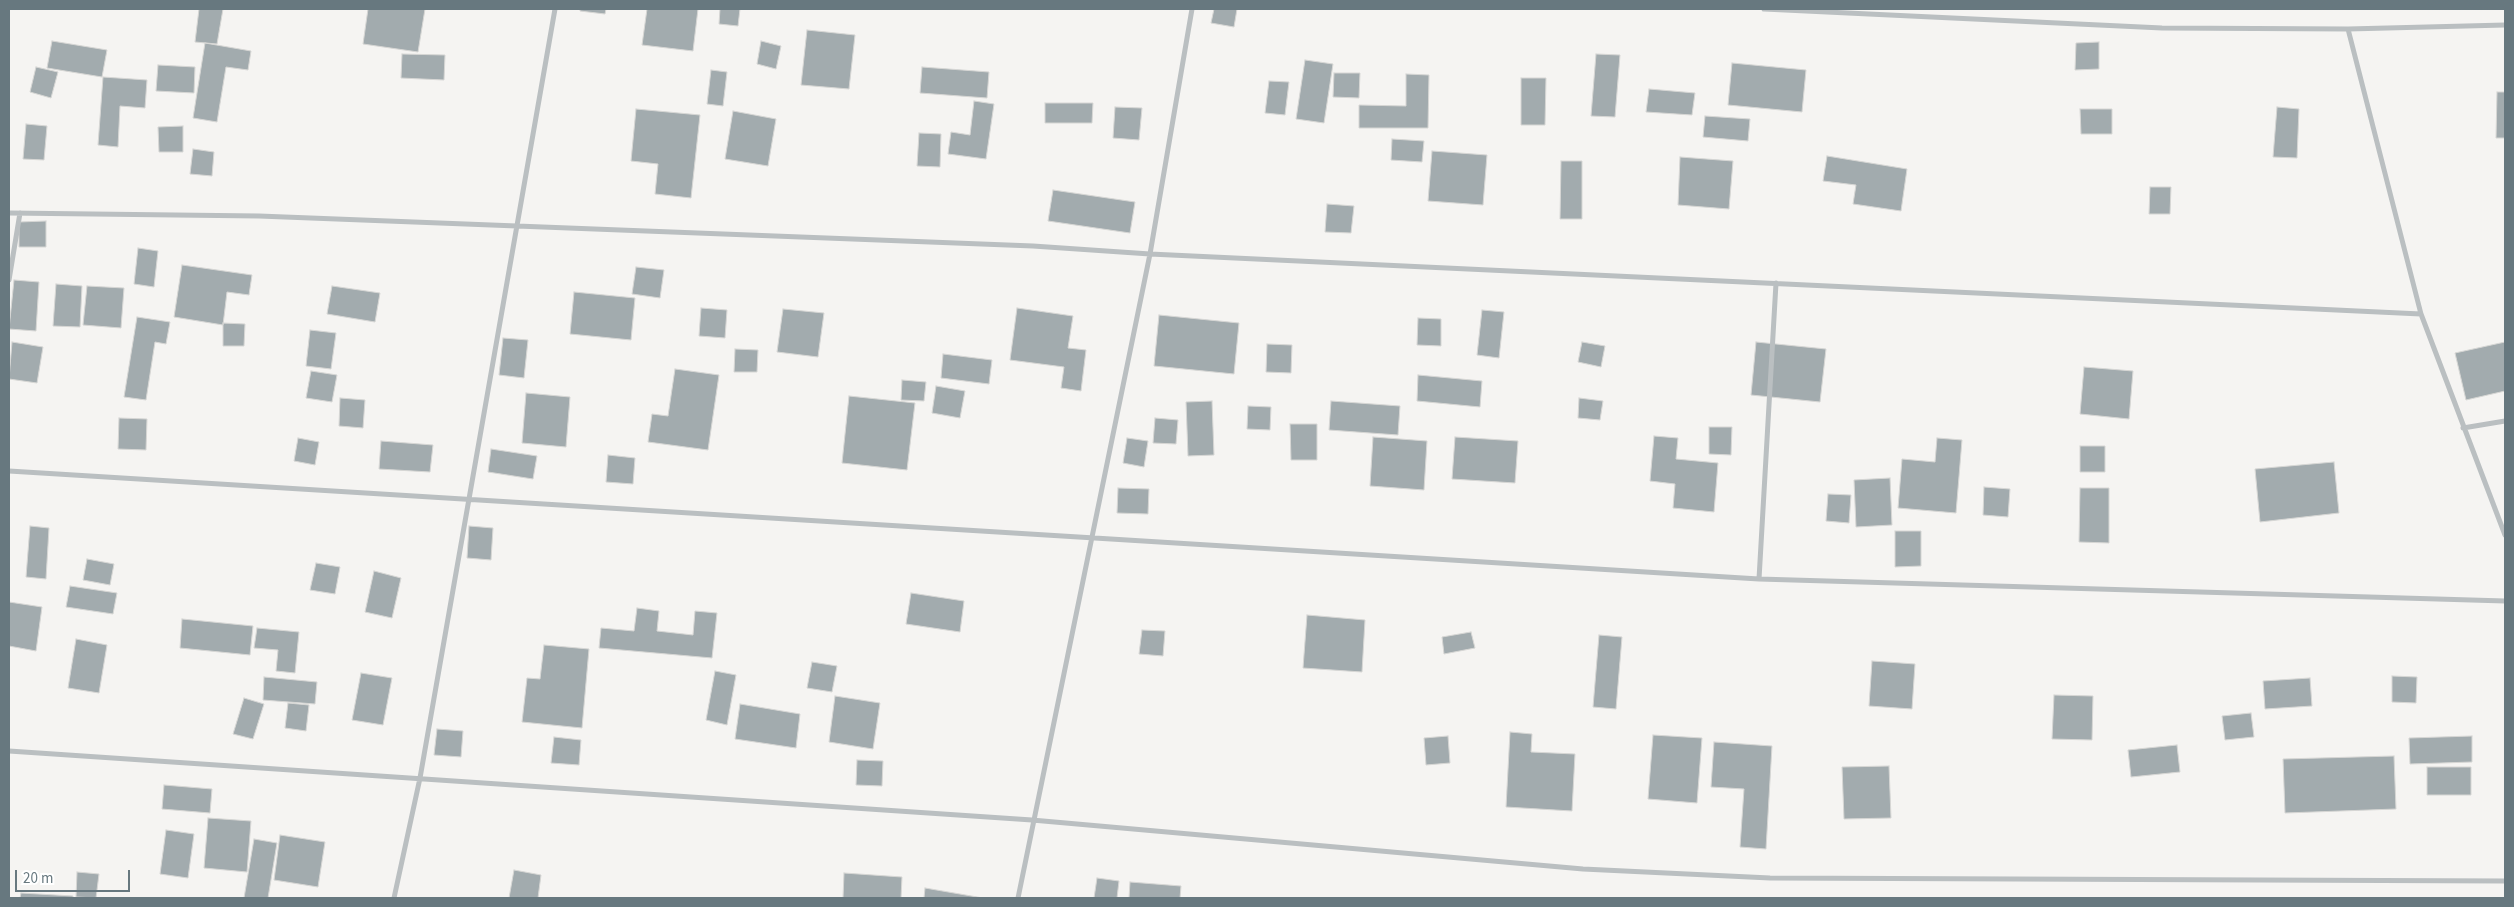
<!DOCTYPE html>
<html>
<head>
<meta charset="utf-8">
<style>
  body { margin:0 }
  #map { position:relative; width:2514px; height:907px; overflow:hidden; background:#f5f4f2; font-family:"Source Sans 3",sans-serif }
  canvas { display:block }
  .frame { position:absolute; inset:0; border:10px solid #67787f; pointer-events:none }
  .scale { position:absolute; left:15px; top:870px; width:115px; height:22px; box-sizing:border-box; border:2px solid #67787f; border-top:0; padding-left:6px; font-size:15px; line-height:18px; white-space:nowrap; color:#67787f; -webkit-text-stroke:4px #fff; paint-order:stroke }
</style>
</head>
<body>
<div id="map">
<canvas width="2514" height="907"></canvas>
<div class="frame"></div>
<div class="scale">20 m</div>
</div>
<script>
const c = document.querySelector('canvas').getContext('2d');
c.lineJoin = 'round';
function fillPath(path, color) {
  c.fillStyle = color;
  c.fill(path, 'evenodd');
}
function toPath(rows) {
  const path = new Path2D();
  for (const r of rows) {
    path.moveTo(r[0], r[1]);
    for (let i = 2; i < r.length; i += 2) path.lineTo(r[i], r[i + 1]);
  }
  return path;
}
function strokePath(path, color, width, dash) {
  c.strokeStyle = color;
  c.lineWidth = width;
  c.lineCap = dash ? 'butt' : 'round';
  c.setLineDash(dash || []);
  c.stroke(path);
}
const building = toPath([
  [199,9,223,9,217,44,195,42,199,9],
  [368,9,425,9,418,52,363,44,368,9],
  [580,9,606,9,605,14,580,11,580,9],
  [647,9,698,9,693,51,642,45,647,9],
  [720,9,740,9,738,26,719,24,720,9],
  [1214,9,1237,9,1234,27,1211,23,1214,9],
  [807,30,855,35,849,89,801,85,807,30],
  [52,41,107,50,102,77,47,68,52,41],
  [761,41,781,46,776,69,757,64,761,41],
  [2099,42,2099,69,2075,70,2076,43,2099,42],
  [205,43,251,51,248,70,226,67,217,122,193,118,205,43],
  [402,54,445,55,444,80,401,78,402,54],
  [1596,54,1620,55,1615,117,1591,116,1596,54],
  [1305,60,1333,64,1324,123,1296,119,1305,60],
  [1732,63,1806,70,1802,112,1728,105,1732,63],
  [158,65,195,67,194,93,156,91,158,65],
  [36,67,58,72,51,98,30,92,36,67],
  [922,67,989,72,987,98,920,93,922,67],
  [711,70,727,72,723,106,707,104,711,70],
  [1334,73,1360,73,1359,98,1333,97,1334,73],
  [1406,74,1429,75,1428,128,1359,128,1359,105,1406,106,1406,74],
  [103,77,147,80,145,108,120,106,118,147,98,145,103,77],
  [1521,78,1546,78,1545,125,1521,125,1521,78],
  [1269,81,1289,82,1285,115,1265,113,1269,81],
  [1649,89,1695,93,1692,115,1646,112,1649,89],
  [2497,92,2505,92,2505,138,2496,138,2497,92],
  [974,101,994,104,986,159,948,154,951,132,970,135,974,101],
  [1045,103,1093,103,1092,123,1045,123,1045,103],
  [1115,107,1142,108,1139,140,1113,138,1115,107],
  [2277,107,2299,109,2297,158,2273,157,2277,107],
  [636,109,700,115,691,198,655,194,658,164,631,161,636,109],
  [2080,109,2112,109,2112,134,2081,134,2080,109],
  [733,111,776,119,768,166,725,159,733,111],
  [1705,116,1750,119,1748,141,1703,137,1705,116],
  [26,124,47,126,44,160,23,159,26,124],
  [183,126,183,152,159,152,158,127,183,126],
  [919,133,941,134,940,167,917,166,919,133],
  [1392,139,1424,141,1422,162,1391,160,1392,139],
  [193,149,214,152,212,176,190,174,193,149],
  [1432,151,1487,155,1483,205,1428,201,1432,151],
  [1827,156,1907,169,1901,211,1853,204,1856,185,1823,181,1827,156],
  [1680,157,1733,161,1729,209,1678,205,1680,157],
  [1561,161,1582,161,1582,219,1560,219,1561,161],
  [2150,187,2171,187,2170,214,2149,214,2150,187],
  [1053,190,1135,202,1130,233,1048,221,1053,190],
  [1327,204,1354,206,1351,233,1325,232,1327,204],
  [46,221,46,247,19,247,19,222,46,221],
  [138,248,158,251,154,287,134,284,138,248],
  [182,265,252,275,249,295,227,292,223,325,174,317,182,265],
  [636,267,664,270,660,298,632,294,636,267],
  [14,280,39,282,36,331,9,329,14,280],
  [56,284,82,286,80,327,53,326,56,284],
  [87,286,124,288,121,328,83,325,87,286],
  [332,286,380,293,375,322,327,314,332,286],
  [574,292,635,298,631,340,570,334,574,292],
  [701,308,727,310,725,338,699,336,701,308],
  [1017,308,1073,316,1068,348,1086,350,1081,391,1061,388,1064,367,1010,360,1017,308],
  [783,309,824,313,818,357,777,352,783,309],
  [1482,310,1504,312,1499,358,1477,355,1482,310],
  [1159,315,1239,323,1234,374,1154,366,1159,315],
  [137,317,170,322,166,344,155,342,146,400,124,397,137,317],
  [1418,318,1441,319,1441,346,1417,345,1418,318],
  [223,323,245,324,244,346,223,346,223,323],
  [310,330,336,333,331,369,306,366,310,330],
  [503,338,528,340,524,378,499,375,503,338],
  [12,342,43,347,37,383,9,379,12,342],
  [1582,342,1605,346,1601,367,1578,362,1582,342],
  [1756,342,1826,349,1820,402,1751,395,1756,342],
  [2505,342,2505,391,2466,400,2455,353,2505,342],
  [1267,344,1292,345,1291,373,1266,372,1267,344],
  [735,349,758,350,757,372,734,372,735,349],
  [943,354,992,360,989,384,941,378,943,354],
  [2084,367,2133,371,2129,419,2080,414,2084,367],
  [675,369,719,375,708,450,648,442,652,414,668,416,675,369],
  [311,371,337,375,332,402,306,398,311,371],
  [1418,375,1482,381,1480,407,1417,401,1418,375],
  [902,380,926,382,924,401,901,400,902,380],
  [936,386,965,391,960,418,932,413,936,386],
  [526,393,570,397,566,447,522,443,526,393],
  [849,396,915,403,907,470,842,463,849,396],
  [340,398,365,400,363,428,339,426,340,398],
  [1579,398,1603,401,1600,420,1578,418,1579,398],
  [1212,401,1214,455,1188,456,1186,402,1212,401],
  [1331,401,1400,406,1398,435,1329,430,1331,401],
  [1248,406,1271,407,1270,430,1247,429,1248,406],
  [119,418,147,419,146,450,118,449,119,418],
  [1155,418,1178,420,1176,444,1153,443,1155,418],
  [1290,424,1317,424,1317,460,1291,460,1290,424],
  [1709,427,1732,427,1731,455,1709,454,1709,427],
  [1654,436,1678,438,1676,459,1718,463,1714,512,1673,508,1675,484,1650,481,1654,436],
  [1373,437,1427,441,1424,490,1370,486,1373,437],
  [1455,437,1518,441,1515,483,1452,479,1455,437],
  [298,438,319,442,315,465,294,461,298,438],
  [1127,438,1148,441,1144,467,1123,463,1127,438],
  [1937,438,1962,440,1956,513,1898,508,1902,459,1935,462,1937,438],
  [381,441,433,445,430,472,379,469,381,441],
  [2080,446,2105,446,2105,472,2080,472,2080,446],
  [491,449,537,456,533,479,488,472,491,449],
  [608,455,635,458,633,484,606,482,608,455],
  [2334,462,2339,513,2260,522,2255,469,2334,462],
  [1890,478,1892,525,1856,527,1854,480,1890,478],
  [1984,487,2010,489,2008,517,1983,515,1984,487],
  [1118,488,1149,489,1148,514,1117,513,1118,488],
  [2080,488,2109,488,2109,543,2079,542,2080,488],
  [1828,494,1851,495,1849,523,1826,521,1828,494],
  [30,526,49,528,46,579,26,577,30,526],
  [469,526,493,528,491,560,467,558,469,526],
  [1895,531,1921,531,1921,566,1895,567,1895,531],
  [87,559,114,564,110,585,83,580,87,559],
  [316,563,340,567,335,594,310,590,316,563],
  [374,571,401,578,392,618,365,612,374,571],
  [70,586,117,593,113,614,66,607,70,586],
  [911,593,964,601,960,632,906,624,911,593],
  [9,602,42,607,36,651,9,646,9,602],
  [637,608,659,611,657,631,693,635,695,611,717,613,712,658,599,648,601,628,634,631,637,608],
  [1307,615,1365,620,1362,672,1303,668,1307,615],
  [182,619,253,626,250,655,180,648,182,619],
  [257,628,299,632,295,673,276,671,278,650,254,648,257,628],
  [1142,630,1165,631,1163,656,1139,654,1142,630],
  [1471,632,1475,648,1444,654,1442,637,1471,632],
  [1599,635,1622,637,1616,709,1593,707,1599,635],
  [76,639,107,645,99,693,68,688,76,639],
  [544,645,589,649,582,728,522,722,527,678,540,679,544,645],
  [1872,661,1915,664,1912,709,1869,706,1872,661],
  [812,662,837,666,832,692,807,688,812,662],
  [715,671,736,675,727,725,706,720,715,671],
  [361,673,392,678,383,725,352,720,361,673],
  [2392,676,2417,677,2416,703,2392,702,2392,676],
  [264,677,317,682,315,704,263,700,264,677],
  [2310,678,2312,706,2265,709,2263,681,2310,678],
  [2054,695,2093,696,2092,740,2052,739,2054,695],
  [835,696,880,703,873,749,829,742,835,696],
  [244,698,264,704,253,739,233,734,244,698],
  [288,703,309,705,306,731,285,728,288,703],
  [740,704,800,714,796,748,735,739,740,704],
  [2251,713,2254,737,2225,740,2222,716,2251,713],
  [437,729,463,731,461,757,434,755,437,729],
  [1510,732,1532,734,1531,752,1575,754,1572,811,1506,807,1510,732],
  [1653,735,1702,738,1697,803,1648,799,1653,735],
  [1448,736,1450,763,1426,765,1424,738,1448,736],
  [2472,736,2472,762,2410,764,2409,738,2472,736],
  [554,737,581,740,579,765,551,763,554,737],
  [1714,742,1772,746,1766,849,1740,847,1744,789,1711,787,1714,742],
  [2177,745,2180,772,2131,777,2128,750,2177,745],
  [2394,756,2396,809,2285,813,2283,759,2394,756],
  [857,760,883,761,882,786,856,785,857,760],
  [1889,766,1891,818,1844,819,1842,767,1889,766],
  [2427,767,2471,767,2471,795,2427,795,2427,767],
  [164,785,212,789,210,813,162,809,164,785],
  [208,818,251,821,247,872,204,868,208,818],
  [166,830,194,834,188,878,160,874,166,830],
  [280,835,325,842,318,887,274,880,280,835],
  [254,839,277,843,268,898,244,898,254,839],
  [514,870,541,875,538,898,509,898,514,870],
  [77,872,99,874,96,898,76,897,77,872],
  [844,873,902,877,901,898,843,898,844,873],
  [1097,878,1119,881,1117,898,1094,898,1097,878],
  [1130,882,1181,886,1180,898,1129,898,1130,882],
  [925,888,983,898,924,898,925,888],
  [21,893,73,896,73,898,20,898,21,893]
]);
const minor = toPath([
  [1764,9,2162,28,2348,29,2505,25],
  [2348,29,2421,314,2505,535],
  [9,213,259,216,1033,246,1150,254,2421,314],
  [9,280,20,213],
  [2463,428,2505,421],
  [9,471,1759,579,2505,601],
  [1759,579,1776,283],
  [9,751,1032,820,1583,869,1770,878,2505,881],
  [394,898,420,778,555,9],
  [1018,898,1150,254,1192,9]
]);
fillPath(building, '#a2abae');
strokePath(building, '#d6d6d4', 1);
strokePath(minor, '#babfc1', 5);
</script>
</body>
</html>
